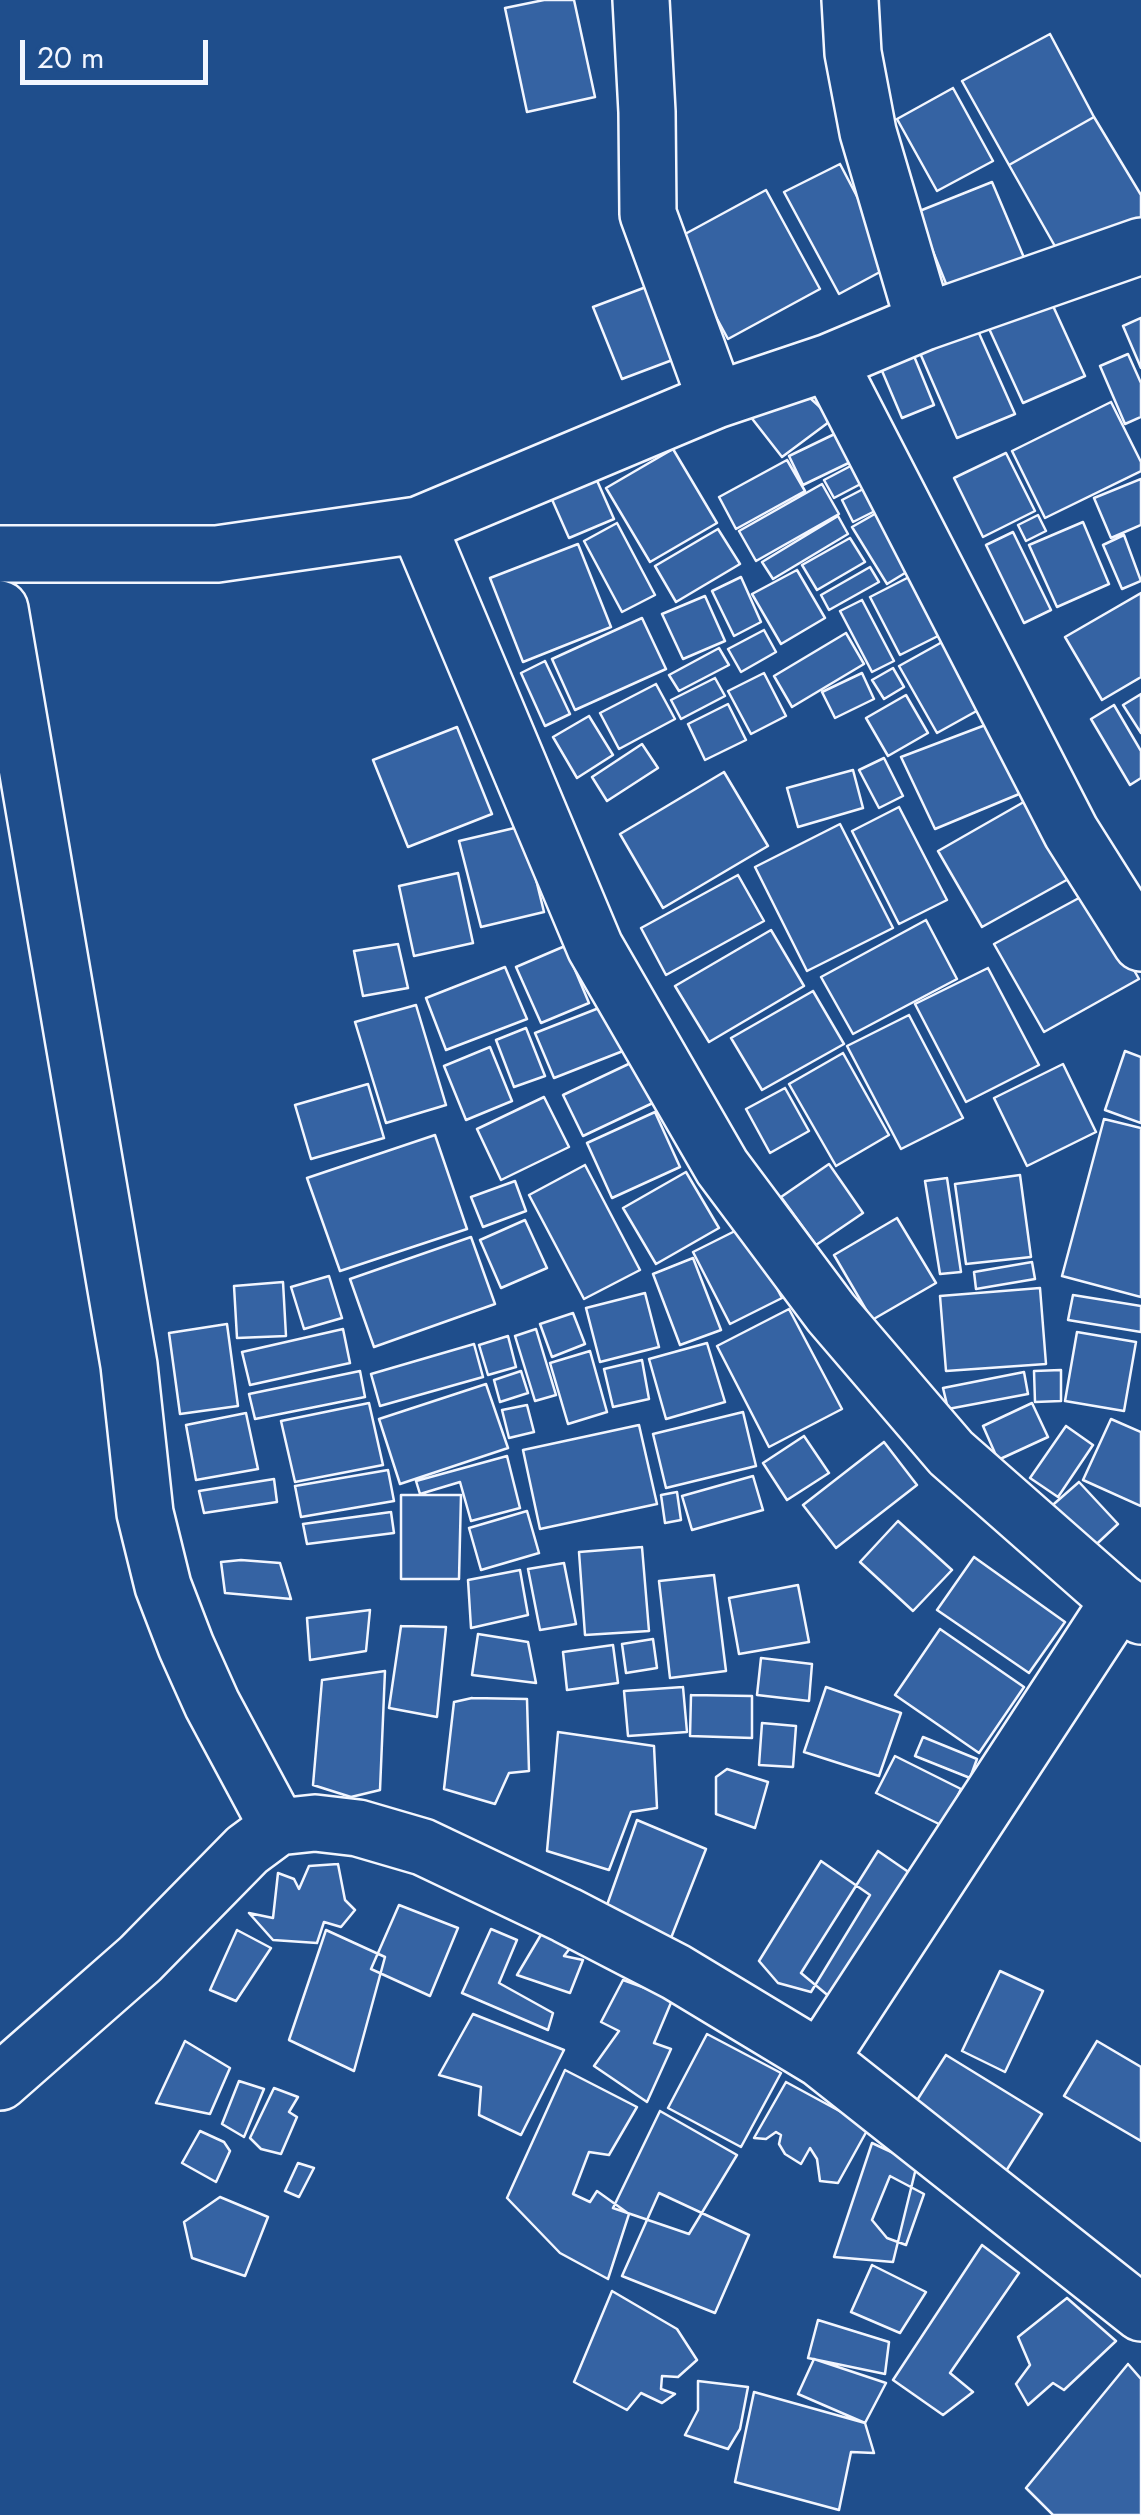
<!DOCTYPE html>
<html>
<head>
<meta charset="utf-8">
<style>
  body { margin:0 }
  #map { position:relative; width:1141px; height:2515px; overflow:hidden; background:#1f4e8c; font-family:Jost,sans-serif }
  canvas { display:block }
  .scale { position:absolute; left:20px; top:40px; width:188px; height:45px; box-sizing:border-box; border:5px solid #f2f6ff; border-top:0; padding-left:12px; font-size:30px; line-height:35px; white-space:nowrap; color:#f2f6ff; -webkit-text-stroke:8px #1f4e8c; paint-order:stroke }
</style>
</head>
<body>
<div id="map">
<canvas width="1141" height="2515"></canvas>
<div class="scale">20 m</div>
</div>
<script>
const c = document.querySelector('canvas').getContext('2d');
c.lineJoin = 'round';
function fillPath(path, color) {
  c.fillStyle = color;
  c.fill(path, 'evenodd');
}
function toPath(rows) {
  const path = new Path2D();
  for (const r of rows) {
    path.moveTo(r[0], r[1]);
    for (let i = 2; i < r.length; i += 2) path.lineTo(r[i], r[i + 1]);
  }
  return path;
}
function strokePath(path, color, width, dash) {
  c.strokeStyle = color;
  c.lineWidth = width;
  c.lineCap = dash ? 'butt' : 'round';
  c.setLineDash(dash || []);
  c.stroke(path);
}
const building = toPath([
  [544,0,574,0,595,97,527,112,505,8,544,0],
  [1050,34,1094,117,1009,165,962,81,1050,34],
  [953,88,993,161,937,191,897,119,953,88],
  [1094,117,1141,195,1141,235,1065,264,1009,165,1094,117],
  [840,164,893,265,839,294,784,192,840,164],
  [992,182,1025,260,949,291,917,212,992,182],
  [766,190,820,289,728,339,674,240,766,190],
  [654,284,683,356,622,379,593,307,654,284],
  [1043,284,1085,376,1023,403,981,311,1043,284],
  [970,313,1015,414,957,438,913,337,970,313],
  [1141,318,1141,368,1123,326,1141,318],
  [907,339,934,405,902,418,874,352,907,339],
  [1128,354,1141,383,1141,417,1125,424,1100,366,1128,354],
  [798,387,833,419,782,457,750,416,798,387],
  [1111,402,1141,462,1141,471,1045,518,1012,451,1111,402],
  [847,428,861,457,803,485,789,456,847,428],
  [673,449,717,523,650,562,606,488,673,449],
  [1006,453,1035,511,983,537,954,478,1006,453],
  [787,460,805,491,736,529,719,497,787,460],
  [862,460,872,478,834,498,824,480,862,460],
  [595,476,614,519,569,538,550,495,595,476],
  [1141,479,1141,525,1111,538,1094,498,1141,479],
  [822,484,839,514,756,561,739,531,822,484],
  [871,485,883,507,853,522,842,500,871,485],
  [887,507,923,562,887,584,852,527,887,507],
  [1038,515,1046,531,1026,541,1018,525,1038,515],
  [838,516,848,534,773,579,762,562,838,516],
  [1083,522,1109,584,1057,607,1029,545,1083,522],
  [617,523,655,595,622,612,584,541,617,523],
  [718,529,740,564,676,602,655,566,718,529],
  [1013,532,1051,610,1024,623,986,545,1013,532],
  [1124,535,1141,581,1122,589,1103,545,1124,535],
  [850,538,865,562,817,590,802,565,850,538],
  [578,544,611,627,523,662,490,578,578,544],
  [870,567,879,582,829,610,821,595,870,567],
  [797,570,825,618,781,644,752,594,797,570],
  [741,577,761,622,734,636,712,591,741,577],
  [909,577,940,635,900,655,870,597,909,577],
  [1141,593,1141,677,1102,700,1065,637,1141,593],
  [705,596,725,641,683,659,662,614,705,596],
  [862,600,894,661,872,672,840,611,862,600],
  [642,618,666,669,575,710,552,659,642,618],
  [764,630,776,652,741,672,728,649,764,630],
  [846,633,864,664,792,707,774,676,846,633],
  [944,641,982,708,937,733,899,666,944,641],
  [719,648,729,665,679,691,669,675,719,648],
  [545,661,570,714,545,726,521,673,545,661],
  [893,668,904,687,884,699,872,680,893,668],
  [764,673,786,716,751,734,728,691,764,673],
  [862,673,874,699,835,718,822,692,862,673],
  [715,678,725,696,681,719,671,700,715,678],
  [656,684,675,719,619,749,600,713,656,684],
  [1141,694,1141,733,1123,705,1141,694],
  [906,695,928,733,888,756,866,718,906,695],
  [728,704,746,740,705,760,688,724,728,704],
  [1114,705,1141,751,1141,778,1130,785,1091,719,1114,705],
  [589,716,613,755,577,778,553,737,589,716],
  [988,724,1024,792,935,829,901,757,988,724],
  [457,727,492,814,408,847,373,760,457,727],
  [642,744,658,768,607,801,592,777,642,744],
  [884,758,903,796,879,808,859,770,884,758],
  [853,770,863,808,798,827,787,788,853,770],
  [724,772,768,846,663,908,620,834,724,772],
  [1036,795,1081,872,982,927,938,851,1036,795],
  [899,807,947,900,899,924,852,831,899,807],
  [840,824,893,928,807,971,755,867,840,824],
  [523,826,544,912,481,927,459,841,523,826],
  [458,873,473,943,414,956,399,886,458,873],
  [738,875,764,921,666,975,641,928,738,875],
  [1090,892,1139,979,1044,1032,994,944,1090,892],
  [926,920,957,979,853,1034,821,977,926,920],
  [771,930,804,986,709,1042,675,986,771,930],
  [398,944,408,988,363,996,354,951,398,944],
  [565,946,589,1003,541,1023,516,967,565,946],
  [505,967,527,1019,446,1050,426,998,505,967],
  [988,968,1039,1065,966,1102,915,1004,988,968],
  [813,991,844,1044,762,1090,731,1038,813,991],
  [416,1005,446,1105,386,1123,355,1022,416,1005],
  [604,1006,623,1051,554,1078,535,1033,604,1006],
  [909,1015,963,1118,901,1149,847,1046,909,1015],
  [526,1028,545,1076,514,1087,496,1040,526,1028],
  [490,1047,512,1101,466,1120,444,1066,490,1047],
  [1125,1051,1141,1057,1141,1123,1105,1110,1125,1051],
  [843,1053,889,1135,836,1166,789,1084,843,1053],
  [637,1060,657,1101,583,1136,563,1095,637,1060],
  [1063,1064,1096,1132,1027,1166,994,1098,1063,1064],
  [368,1084,384,1138,311,1159,295,1105,368,1084],
  [785,1088,809,1131,770,1153,746,1109,785,1088],
  [544,1097,569,1147,501,1180,477,1129,544,1097],
  [655,1112,680,1167,612,1198,587,1143,655,1112],
  [1104,1119,1141,1128,1141,1297,1062,1276,1104,1119],
  [435,1135,467,1229,340,1271,307,1178,435,1135],
  [829,1164,863,1213,816,1245,781,1197,829,1164],
  [585,1165,640,1270,584,1299,529,1195,585,1165],
  [686,1172,719,1228,656,1264,623,1208,686,1172],
  [1020,1175,1031,1257,966,1264,955,1184,1020,1175],
  [947,1178,961,1272,940,1274,925,1181,947,1178],
  [515,1181,526,1211,483,1227,471,1197,515,1181],
  [897,1218,936,1283,872,1320,834,1255,897,1218],
  [525,1220,547,1268,501,1288,480,1240,525,1220],
  [745,1226,782,1298,730,1324,693,1252,745,1226],
  [471,1237,495,1304,374,1347,350,1279,471,1237],
  [693,1258,721,1330,680,1345,653,1274,693,1258],
  [1032,1262,1035,1279,976,1289,974,1272,1032,1262],
  [329,1276,342,1318,304,1329,291,1287,329,1276],
  [283,1282,286,1336,237,1338,234,1286,283,1282],
  [1040,1288,1046,1364,946,1371,940,1296,1040,1288],
  [645,1293,659,1347,600,1362,586,1308,645,1293],
  [1073,1295,1141,1306,1141,1332,1068,1320,1073,1295],
  [789,1309,842,1409,769,1447,717,1346,789,1309],
  [573,1313,585,1344,552,1357,540,1324,573,1313],
  [227,1324,238,1406,180,1414,169,1333,227,1324],
  [343,1329,350,1363,250,1385,242,1352,343,1329],
  [536,1329,556,1395,535,1401,515,1336,536,1329],
  [1077,1332,1136,1342,1124,1411,1065,1401,1077,1332],
  [508,1336,516,1367,488,1375,479,1345,508,1336],
  [707,1343,725,1402,666,1419,649,1359,707,1343],
  [474,1344,483,1377,380,1406,371,1374,474,1344],
  [590,1351,607,1412,568,1424,550,1363,590,1351],
  [642,1360,649,1399,613,1407,604,1369,642,1360],
  [1061,1370,1061,1401,1035,1402,1034,1371,1061,1370],
  [360,1371,365,1397,255,1419,249,1394,360,1371],
  [521,1371,528,1393,500,1402,494,1380,521,1371],
  [1024,1372,1028,1394,948,1409,943,1388,1024,1372],
  [486,1384,508,1448,400,1484,379,1419,486,1384],
  [369,1403,383,1465,295,1482,281,1421,369,1403],
  [1032,1403,1048,1437,998,1460,983,1426,1032,1403],
  [527,1405,534,1432,509,1438,502,1410,527,1405],
  [743,1412,756,1466,666,1488,653,1434,743,1412],
  [246,1413,258,1469,196,1480,186,1425,246,1413],
  [1111,1419,1141,1432,1141,1506,1083,1480,1111,1419],
  [639,1425,657,1504,540,1529,523,1450,639,1425],
  [1066,1426,1093,1445,1058,1497,1030,1478,1066,1426],
  [804,1436,829,1473,787,1500,763,1463,804,1436],
  [884,1442,917,1485,836,1548,803,1505,884,1442],
  [507,1456,520,1508,471,1521,460,1482,420,1494,416,1481,507,1456],
  [388,1470,394,1501,301,1517,295,1486,388,1470],
  [753,1476,763,1510,692,1530,682,1496,753,1476],
  [274,1479,277,1502,204,1513,199,1491,274,1479],
  [1079,1482,1118,1524,1086,1554,1047,1510,1079,1482],
  [677,1492,681,1520,665,1523,661,1495,677,1492],
  [401,1495,461,1495,459,1579,401,1579,401,1495],
  [527,1511,539,1553,481,1570,469,1528,527,1511],
  [391,1512,394,1533,307,1544,303,1524,391,1512],
  [898,1521,952,1570,913,1611,860,1562,898,1521],
  [642,1547,649,1631,585,1635,579,1552,642,1547],
  [974,1557,1065,1622,1029,1673,937,1610,974,1557],
  [241,1560,280,1563,291,1599,225,1593,221,1562,241,1560],
  [564,1563,576,1624,540,1630,528,1569,564,1563],
  [520,1570,528,1615,471,1628,468,1580,520,1570],
  [714,1575,726,1671,670,1678,659,1581,714,1575],
  [798,1585,809,1642,739,1654,729,1598,798,1585],
  [370,1610,366,1651,310,1660,307,1618,370,1610],
  [401,1626,446,1627,437,1717,389,1708,401,1626],
  [940,1629,1024,1687,979,1753,895,1695,940,1629],
  [478,1634,528,1642,536,1683,472,1675,478,1634],
  [653,1639,657,1668,626,1673,622,1644,653,1639],
  [613,1645,618,1683,567,1690,563,1652,613,1645],
  [761,1658,812,1664,809,1701,757,1695,761,1658],
  [385,1671,380,1790,351,1797,313,1785,322,1680,385,1671],
  [683,1687,687,1732,628,1736,624,1691,683,1687],
  [826,1687,901,1713,879,1776,804,1752,826,1687],
  [691,1695,752,1696,752,1738,690,1736,691,1695],
  [472,1698,527,1699,529,1771,509,1773,495,1804,444,1789,454,1702,472,1698],
  [762,1723,796,1726,793,1767,759,1765,762,1723],
  [558,1732,654,1746,657,1808,631,1812,609,1870,547,1851,558,1732],
  [923,1737,977,1759,970,1778,915,1756,923,1737],
  [895,1756,961,1789,943,1826,876,1793,895,1756],
  [727,1769,768,1782,755,1828,716,1814,716,1777,727,1769],
  [637,1820,706,1849,671,1938,607,1905,637,1820],
  [878,1851,923,1882,837,2003,801,1973,878,1851],
  [821,1861,870,1895,811,1992,778,1983,759,1961,821,1861],
  [338,1864,345,1900,355,1910,341,1927,324,1922,317,1943,273,1940,249,1913,273,1918,278,1873,294,1879,299,1889,309,1866,338,1864],
  [399,1905,458,1928,430,1996,371,1969,399,1905],
  [545,1928,574,1943,564,1956,583,1960,570,1993,517,1975,545,1928],
  [491,1929,517,1940,499,1983,553,2013,548,2030,462,1993,491,1929],
  [237,1930,271,1948,236,2001,210,1990,237,1930],
  [326,1930,385,1957,354,2071,289,2040,326,1930],
  [1000,1971,1043,1991,1005,2072,962,2051,1000,1971],
  [623,1980,673,1998,654,2043,671,2049,647,2102,594,2066,619,2031,601,2022,623,1980],
  [473,2014,564,2050,521,2135,479,2115,481,2087,439,2075,473,2014],
  [707,2034,781,2073,741,2147,668,2108,707,2034],
  [185,2041,230,2068,210,2114,156,2103,185,2041],
  [1097,2041,1141,2067,1141,2141,1064,2096,1097,2041],
  [946,2055,1042,2114,1001,2179,905,2119,946,2055],
  [565,2070,637,2107,609,2155,589,2152,573,2194,590,2202,597,2191,629,2214,608,2279,560,2253,507,2198,565,2070],
  [239,2081,264,2089,244,2137,222,2124,239,2081],
  [786,2082,869,2127,838,2183,820,2181,817,2159,810,2148,801,2164,785,2154,779,2144,781,2135,776,2132,766,2139,754,2138,786,2082],
  [274,2088,298,2097,289,2112,297,2117,281,2154,261,2149,250,2138,274,2088],
  [660,2111,737,2155,689,2234,613,2208,660,2111],
  [200,2131,224,2142,230,2151,216,2182,182,2163,200,2131],
  [872,2143,917,2164,893,2262,834,2257,872,2143],
  [298,2163,314,2168,299,2197,285,2191,298,2163],
  [890,2176,924,2194,906,2245,887,2238,872,2220,890,2176],
  [659,2193,749,2235,715,2313,622,2276,659,2193],
  [220,2197,268,2217,245,2276,192,2258,184,2222,220,2197],
  [982,2245,1019,2273,950,2373,973,2392,943,2415,893,2380,982,2245],
  [872,2265,926,2292,900,2333,851,2312,872,2265],
  [612,2291,677,2329,697,2360,678,2377,662,2376,661,2389,675,2394,662,2403,641,2393,627,2410,574,2382,612,2291],
  [1067,2298,1116,2341,1064,2390,1053,2383,1028,2405,1016,2384,1030,2365,1018,2337,1067,2298],
  [818,2320,889,2342,885,2374,808,2358,818,2320],
  [814,2359,886,2383,865,2423,798,2394,814,2359],
  [1128,2364,1141,2379,1141,2515,1053,2515,1026,2488,1128,2364],
  [698,2381,748,2387,740,2429,728,2449,685,2435,698,2410,698,2381],
  [754,2392,865,2423,874,2453,851,2452,839,2510,735,2482,754,2392]
]);
const street = toPath([
  [641,0,647,112,648,214,716,400],
  [850,0,853,53,868,132,924,322],
  [829,362,1071,832,1141,943],
  [418,525,595,947,722,1167,831,1313,951,1453,1119,1601,1141,1616],
  [0,554,217,554,418,525,716,400,829,362,924,322,1141,246],
  [0,609,129,1365,145,1513,163,1586,186,1646,212,1704,278,1827],
  [820,2059,1119,1601],
  [0,2082,140,1959,247,1850,278,1827,315,1823,358,1828,423,1847,566,1915,676,1972,820,2059,1141,2313]
]);
fillPath(building, '#3563a3');
strokePath(building, '#f2f6ff', 2.5);
strokePath(street, '#f2f6ff', 60);
strokePath(street, '#1f4e8c', 55);
</script>
</body>
</html>
